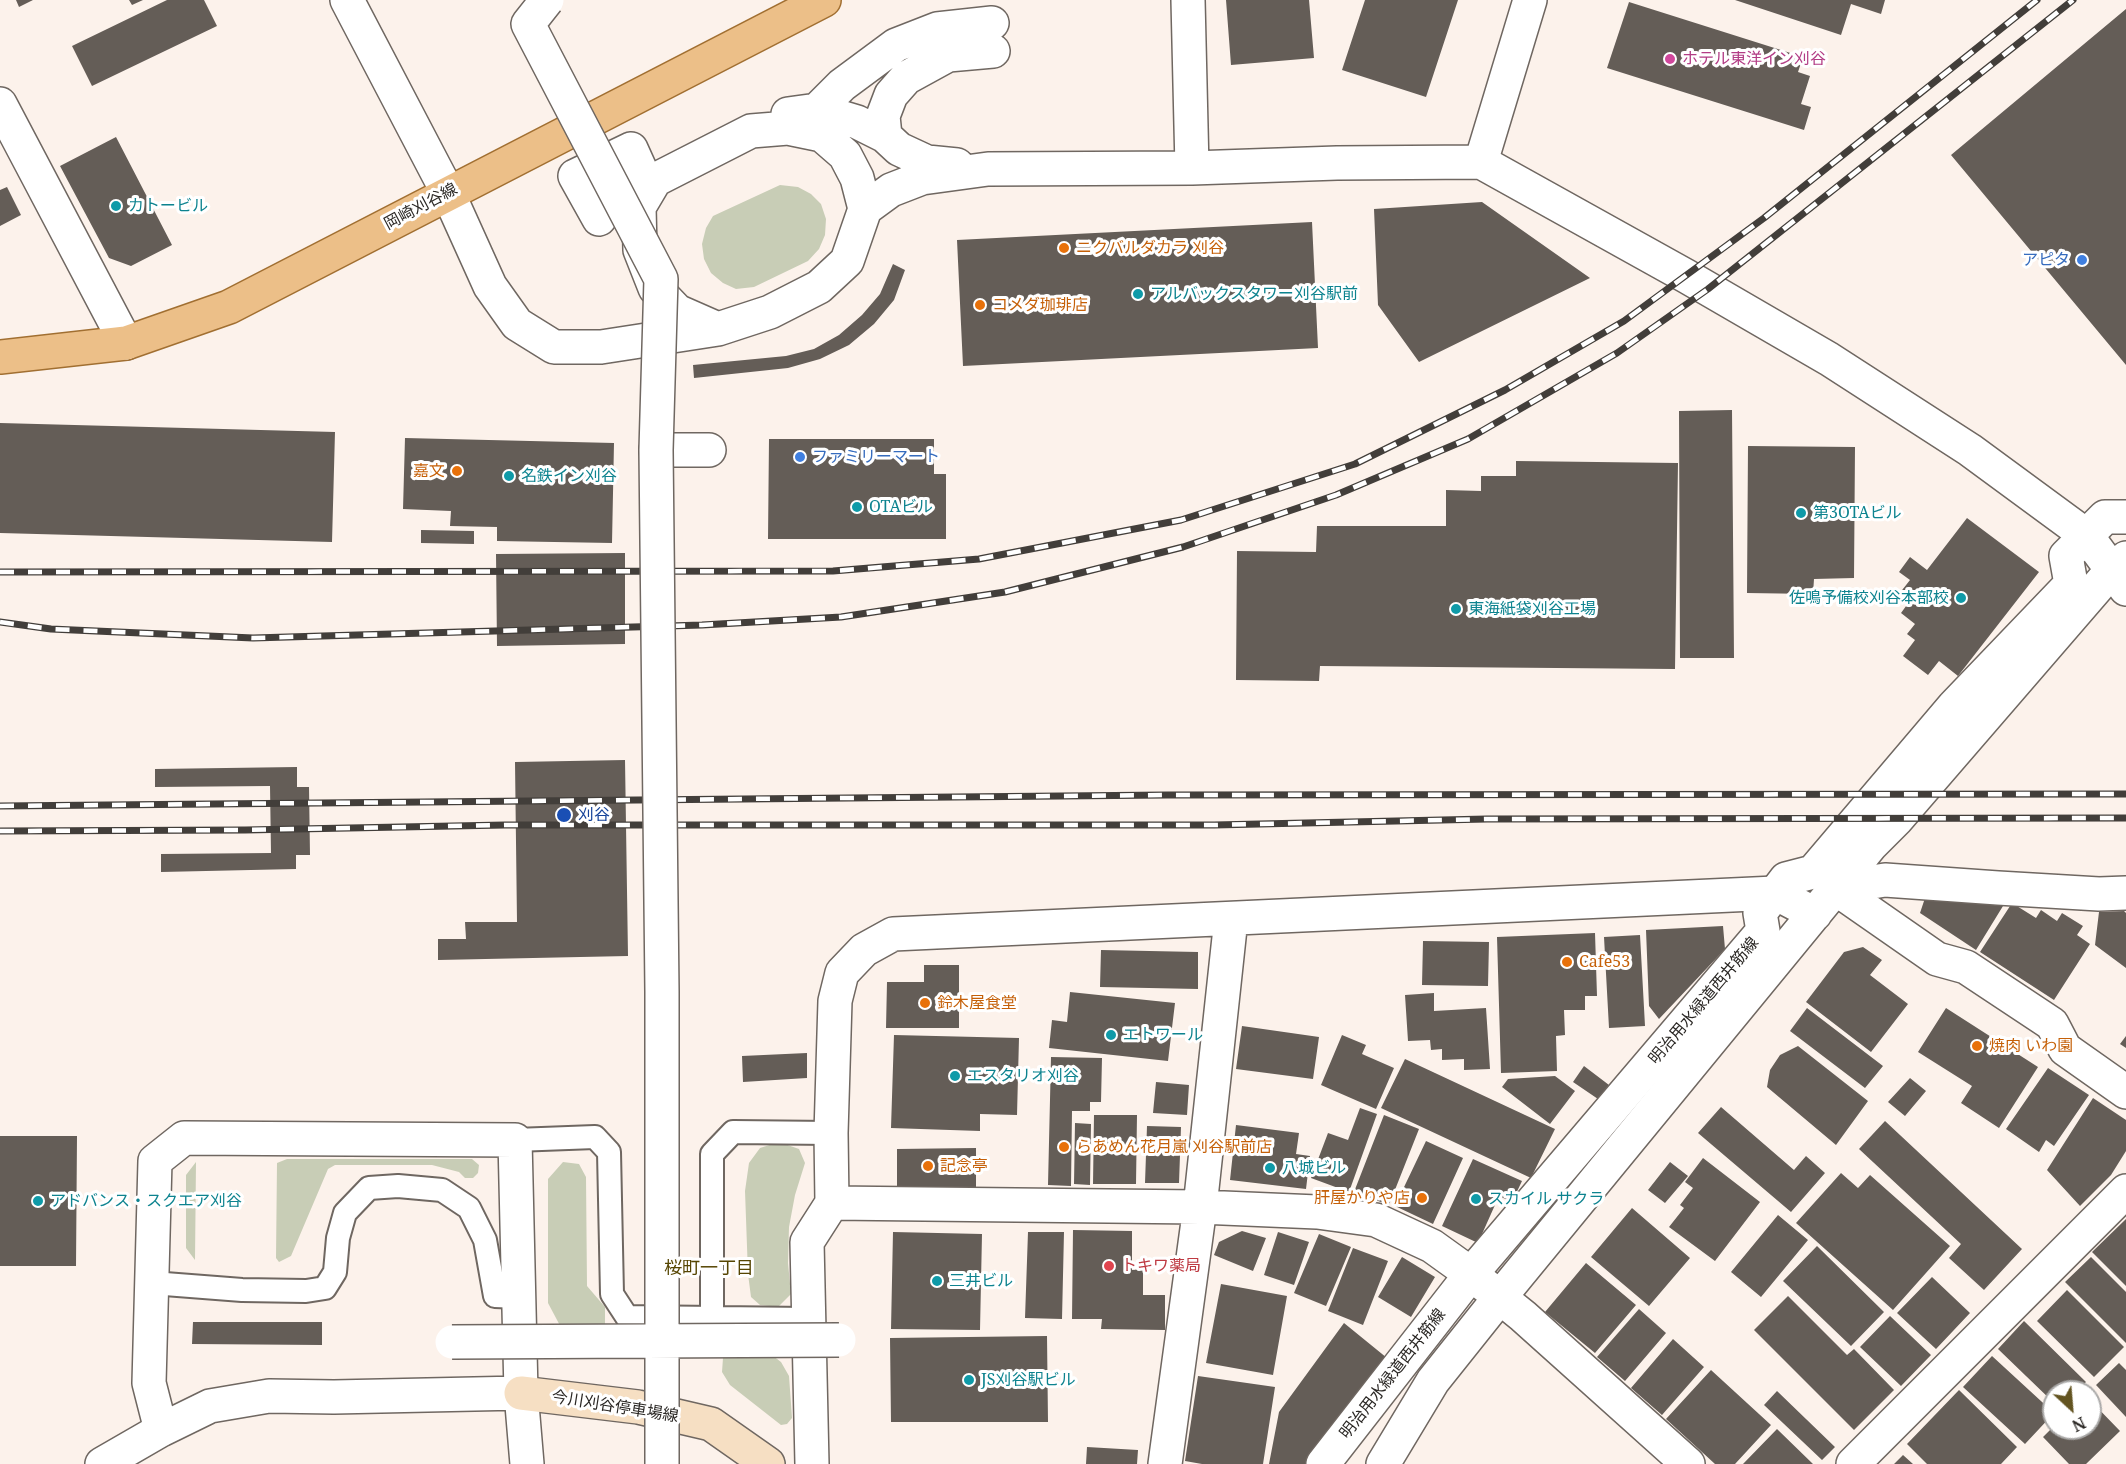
<!DOCTYPE html>
<html>
<head>
<meta charset="utf-8">
<style>
  body { margin:0 }
  #map { position:relative; width:2126px; height:1464px; overflow:hidden; background:#fcf2eb; font-family:"Noto Serif",serif }
  canvas { display:block }
  .north { position:absolute; left:2042px; top:1380px; width:60px; height:60px; box-sizing:border-box; background:#fff; border:2px solid #aaa9a8; border-radius:50%; rotate:154deg; font-size:16px; font-weight:700; line-height:24px; text-align:center; color:#2b2825 }
  .north::after { content:''; display:block; margin:auto; width:21px; height:27px; background:#635421; clip-path:polygon(50% 0,100% 100%,50% 72%,0 100%) }
</style>
</head>
<body>
<div id="map">
<canvas width="2126" height="1464"></canvas>
<div class="north">N</div>
</div>
<script>
const c = document.querySelector('canvas').getContext('2d');
c.lineJoin = 'round';
function fillPath(path, color) {
  c.fillStyle = color;
  c.fill(path, 'evenodd');
}
function toPath(rows) {
  const path = new Path2D();
  for (const r of rows) {
    path.moveTo(r[0], r[1]);
    for (let i = 2; i < r.length; i += 2) path.lineTo(r[i], r[i + 1]);
  }
  return path;
}
function strokePath(path, color, width, dash) {
  c.strokeStyle = color;
  c.lineWidth = width;
  c.lineCap = dash ? 'butt' : 'round';
  c.setLineDash(dash || []);
  c.stroke(path);
}
function drawText(font, color, halo, rows, align = 'center') {
  c.font = font + ' "Noto Serif","Noto Sans JP",serif';
  c.lineWidth = 6;
  c.setLineDash([]);
  c.textBaseline = 'middle';
  c.strokeStyle = halo;
  c.fillStyle = color;
  for (const [text, x, y, turn = 0] of rows) {
    c.save();
    c.translate(x, y);
    c.rotate((+turn || 0) * Math.PI / 180);
    c.textAlign = isNaN(turn) ? turn : align;
    if (halo) c.strokeText(text, 0, 0);
    c.fillText(text, 0, 0);
    c.restore();
  }
}
const green = toPath([
  [780,185,798,187,811,194,821,204,826,219,825,235,819,249,808,261,754,287,736,289,723,283,711,273,704,259,702,244,706,228,713,216],
  [779,1142,799,1149,805,1163,795,1195,789,1227,788,1263,791,1294,778,1307,760,1305,751,1297,748,1274,745,1191,749,1163,760,1148],
  [287,1159,472,1159,479,1165,478,1173,473,1178,465,1178,459,1172,432,1165,335,1165,328,1169,291,1256,279,1262,276,1258,277,1163],
  [196,1162,195,1260,186,1248,186,1175],
  [563,1162,579,1164,586,1177,587,1286,605,1307,605,1325,565,1335,548,1303,548,1179],
  [768,1352,781,1362,789,1376,792,1418,787,1424,781,1425,730,1385,722,1372,723,1358,732,1353]
]);
const building = toPath([
  [16,0,33,0,19,7],
  [129,0,143,0,132,5],
  [167,0,204,0,217,26,92,86,72,46],
  [1226,0,1309,0,1314,58,1231,65],
  [1365,0,1458,0,1426,97,1342,70],
  [1735,0,1885,0,1881,14,1851,4,1841,35],
  [1629,2,1803,57,1798,72,1810,76,1801,104,1811,107,1804,130,1607,68],
  [2126,9,2126,365,1951,155],
  [116,137,172,245,131,266,109,258,60,166],
  [7,187,21,215,0,226,0,190],
  [1482,202,1590,278,1419,362,1378,305,1374,209],
  [1312,222,1318,348,963,366,957,240],
  [893,264,905,270,894,300,874,324,849,345,820,359,788,368,694,378,693,365,786,356,814,349,839,335,862,315,880,294],
  [1732,410,1734,658,1680,658,1679,411],
  [0,423,335,432,332,542,0,533],
  [405,438,614,443,612,543,497,541,497,527,450,526,451,511,403,509],
  [769,439,934,439,934,474,946,474,946,539,768,539],
  [1748,446,1855,447,1854,578,1814,579,1813,594,1747,593],
  [1516,461,1678,463,1675,669,1320,666,1319,681,1236,680,1237,551,1316,552,1317,526,1446,526,1446,490,1481,491,1481,476,1516,476],
  [1967,518,2039,572,1958,676,1939,661,1928,675,1903,656,1915,640,1907,634,1915,624,1901,613,1909,602,1899,594,1910,580,1899,572,1910,557,1927,570],
  [421,530,474,531,474,544,421,543],
  [625,553,625,644,497,646,496,554],
  [625,760,628,956,438,960,438,939,466,939,465,922,517,922,515,762],
  [297,767,297,787,309,787,310,855,296,855,296,869,161,872,161,854,271,853,270,786,155,787,155,769],
  [1925,898,2003,906,1976,950,1920,913],
  [2012,903,2036,918,2041,910,2057,921,2062,913,2083,926,2077,935,2090,944,2054,1000,1980,952],
  [2124,911,2126,913,2126,968,2095,945,2099,912],
  [1723,926,1725,949,1659,1019,1649,1006,1646,930],
  [1595,933,1597,996,1585,996,1585,1010,1564,1010,1565,1035,1556,1036,1557,1071,1501,1073,1497,937],
  [1640,935,1645,1026,1609,1028,1604,937],
  [1423,941,1489,942,1488,986,1422,985],
  [1863,947,1882,960,1870,975,1908,1004,1871,1052,1806,1002,1844,952],
  [1101,950,1198,952,1198,989,1100,987],
  [924,965,959,965,959,1028,886,1028,887,982,924,982],
  [1070,992,1175,1003,1168,1061,1049,1048,1052,1020,1067,1022],
  [1434,993,1434,1011,1486,1008,1490,1069,1464,1070,1464,1059,1442,1060,1442,1049,1431,1050,1430,1040,1408,1041,1405,995],
  [1807,1008,1883,1066,1865,1088,1790,1031],
  [1946,1008,2038,1067,1999,1128,1961,1103,1972,1086,1918,1052],
  [1242,1026,1319,1037,1313,1079,1236,1069],
  [894,1035,1019,1038,1017,1115,980,1114,980,1131,891,1128],
  [1342,1035,1366,1045,1362,1054,1394,1068,1376,1109,1321,1085],
  [2126,1036,2126,1048,2120,1044],
  [1798,1046,1868,1101,1836,1145,1767,1087,1770,1070,1780,1055],
  [807,1053,807,1078,743,1082,742,1056],
  [1051,1057,1102,1058,1101,1102,1090,1102,1090,1111,1072,1111,1071,1186,1048,1185],
  [1405,1059,1555,1129,1531,1178,1381,1108],
  [1584,1066,1609,1085,1598,1099,1573,1082],
  [2048,1068,2089,1095,2054,1146,2046,1140,2039,1152,2006,1129],
  [1555,1076,1575,1091,1550,1124,1502,1087,1508,1079],
  [1910,1078,1926,1091,1905,1116,1888,1102],
  [1156,1082,1189,1085,1187,1115,1153,1113],
  [2093,1098,2126,1120,2126,1151,2111,1175,2080,1206,2047,1170],
  [1721,1107,1794,1170,1806,1156,1825,1173,1791,1212,1698,1133],
  [1360,1108,1377,1114,1349,1192,1311,1178,1328,1133,1348,1140],
  [1094,1115,1137,1115,1136,1184,1093,1184],
  [1384,1115,1419,1129,1389,1205,1354,1192],
  [1885,1121,2022,1249,1984,1290,1949,1258,1961,1244,1859,1149],
  [1075,1123,1091,1124,1090,1185,1074,1184],
  [1236,1125,1299,1133,1296,1154,1310,1156,1306,1189,1230,1180],
  [1147,1126,1181,1127,1179,1183,1145,1183],
  [0,1136,77,1136,76,1266,0,1266],
  [1426,1141,1463,1158,1433,1224,1395,1206],
  [976,1148,976,1187,897,1187,897,1149],
  [1703,1158,1760,1202,1715,1261,1669,1227,1684,1208,1680,1205,1693,1188,1685,1182],
  [1473,1159,1522,1181,1512,1202,1499,1196,1478,1243,1442,1226],
  [1670,1162,1688,1176,1665,1203,1648,1190],
  [1841,1173,1858,1188,1870,1175,1950,1246,1893,1310,1796,1223],
  [1632,1208,1690,1258,1649,1306,1591,1257],
  [1778,1215,1808,1240,1761,1297,1731,1272],
  [2126,1219,2126,1286,2092,1252],
  [1073,1230,1132,1231,1132,1270,1143,1269,1143,1295,1165,1295,1165,1330,1101,1329,1102,1319,1072,1319],
  [1242,1231,1266,1238,1253,1271,1214,1255,1219,1242],
  [893,1232,982,1234,980,1330,891,1329],
  [1028,1232,1064,1232,1062,1319,1025,1318],
  [1278,1232,1309,1242,1294,1285,1264,1275],
  [1319,1234,1351,1247,1326,1306,1294,1293],
  [1817,1246,1884,1312,1851,1346,1783,1281],
  [1353,1248,1388,1261,1363,1325,1328,1311],
  [1402,1257,1435,1277,1411,1317,1378,1297],
  [2091,1257,2126,1292,2126,1343,2065,1282],
  [1586,1263,1636,1305,1595,1353,1545,1312],
  [1932,1277,1970,1313,1936,1349,1897,1313],
  [1221,1284,1287,1296,1273,1375,1206,1363],
  [2067,1290,2124,1347,2094,1377,2037,1321],
  [1788,1296,1847,1355,1854,1349,1894,1390,1854,1430,1754,1330],
  [1639,1309,1666,1333,1625,1381,1597,1357],
  [1890,1316,1931,1355,1901,1386,1860,1347],
  [2024,1321,2086,1382,2076,1392,2054,1392,2054,1403,1998,1349],
  [193,1322,322,1322,322,1345,192,1344],
  [1344,1323,1387,1358,1305,1464,1269,1464,1279,1412],
  [1047,1336,1048,1422,891,1422,890,1338],
  [1673,1339,1704,1367,1662,1415,1631,1388],
  [1992,1356,2054,1413,2025,1444,1963,1387],
  [2119,1363,2126,1370,2126,1417,2096,1385],
  [1711,1370,1771,1425,1735,1464,1715,1464,1666,1419],
  [1198,1376,1275,1387,1263,1464,1202,1464,1185,1461],
  [1959,1390,2017,1447,2001,1464,1927,1464,1907,1444],
  [1777,1391,1835,1447,1822,1460,1764,1405],
  [2090,1400,2120,1431,2086,1464,2069,1464,2043,1437,2054,1426,2054,1428,2090,1428],
  [1777,1429,1813,1464,1743,1464],
  [1087,1447,1138,1450,1137,1464,1086,1464],
  [1903,1455,1913,1464,1894,1464]
]);
const service = toPath([
  [515,1140,595,1137,609,1152,612,1294,627,1317,808,1319],
  [152,1283,242,1290,306,1291,325,1288,335,1272,338,1238,345,1213,369,1188,398,1186,442,1190,469,1208,485,1240,495,1296,519,1297],
  [712,1318,712,1154,733,1132,831,1133]
]);
const pedestrian = toPath([
  [631,149,640,169,599,219,575,176,631,149],
  [656,450,709,450],
  [1323,1464,1471,1274,1763,931,1760,913,1786,879,1813,872,1954,706,2071,584,2066,556,2105,517,2126,517]
]);
const minor = toPath([
  [1188,0,1192,168],
  [0,104,126,343],
  [817,110,842,85,896,45,937,29,992,23],
  [788,114,817,110,857,122,885,136,899,149,927,162,957,165],
  [885,136,883,116,891,95,906,78,948,55,993,51],
  [1481,162,1530,0],
  [448,193,490,286,517,324,554,347,601,347,718,329,770,312,819,287,847,261,865,209,857,178,845,155,822,135,788,128,751,131,655,180,639,207,640,250,655,288,677,311,718,329],
  [865,209,891,190,922,178,988,169,1192,168,1337,163,1481,162,1686,276,1829,359,1970,450,2087,536,2126,589],
  [1835,888,1937,959,1966,967,2052,1024,2065,1049,2126,1092],
  [1835,888,1885,880,1998,888,2099,894,2126,893],
  [832,1203,1200,1207,1231,919],
  [812,1464,807,1242,832,1203,831,1133,835,1001,842,973,864,950,893,934,1775,893,1815,914],
  [1165,1464,1200,1207,1317,1212,1376,1220,1432,1246,1471,1274,1523,1316,1688,1464],
  [1383,1464,1433,1381,1500,1297,1871,845,1897,819,2112,570,2126,558],
  [1853,1464,2126,1191]
]);
const tertiary = toPath([
  [347,0,448,193],
  [161,1430,149,1383,155,1161,184,1138,515,1140,521,1393,527,1464],
  [102,1464,161,1430,210,1406,269,1396,334,1397,521,1393]
]);
const secondary = toPath([
  [521,1393,638,1407,711,1424,768,1464]
]);
const primary = toPath([
  [0,357,126,343,229,307,824,0]
]);
const rail = toPath([
  [0,572,833,571,979,559,1181,520,1355,464,1505,390,1624,321,1764,218,2037,0],
  [0,622,51,629,253,638,702,625,841,617,1005,592,1183,547,1336,495,1468,439,1617,353,1708,289,2073,0],
  [0,806,1167,795,2126,794],
  [0,831,245,830,505,825,1214,825,1487,819,2126,818]
]);
const pedestrianBridge = toPath([
  [547,0,528,24,661,279,656,450,662,992,662,1464],
  [452,1342,839,1340]
]);
const markers = [
  [1670,59,6,"#d1479c"],
  [116,206,6,"#0f9aa8"],
  [1064,248,6,"#e8710a"],
  [2082,260,6,"#3f7fe0"],
  [1138,294,6,"#0f9aa8"],
  [980,305,6,"#e8710a"],
  [800,457,6,"#3f7fe0"],
  [457,471,6,"#e8710a"],
  [509,476,6,"#0f9aa8"],
  [857,507,6,"#0f9aa8"],
  [1801,513,6,"#0f9aa8"],
  [1961,598,6,"#0f9aa8"],
  [1456,609,6,"#0f9aa8"],
  [564,815,8,"#1a4fb4"],
  [1567,962,6,"#e8710a"],
  [925,1003,6,"#e8710a"],
  [1111,1035,6,"#0f9aa8"],
  [1977,1046,6,"#e8710a"],
  [955,1076,6,"#0f9aa8"],
  [1064,1147,6,"#e8710a"],
  [928,1166,6,"#e8710a"],
  [1270,1168,6,"#0f9aa8"],
  [1422,1198,6,"#e8710a"],
  [1476,1199,6,"#0f9aa8"],
  [38,1201,6,"#0f9aa8"],
  [1109,1266,6,"#e0444e"],
  [937,1281,6,"#0f9aa8"],
  [969,1380,6,"#0f9aa8"]
];
const hotelNames = [
  ["ホテル東洋イン刈谷",1682,59]
];
const cultureNames = [
  ["カトービル",128,206],
  ["アルバックスタワー刈谷駅前",1150,294],
  ["名鉄イン刈谷",521,476],
  ["OTAビル",869,507],
  ["第3OTAビル",1813,513],
  ["佐鳴予備校刈谷本部校",1949,598,"right"],
  ["東海紙袋刈谷工場",1468,609],
  ["エトワール",1123,1035],
  ["エスタリオ刈谷",967,1076],
  ["八城ビル",1282,1168],
  ["スカイル サクラ",1488,1199],
  ["アドバンス・スクエア刈谷",50,1201],
  ["三井ビル",949,1281],
  ["JS刈谷駅ビル",981,1380]
];
const streetNames = [
  ["岡崎刈谷線",421,207,-28],
  ["明治用水緑道西井筋線",1704,1001,-50],
  ["明治用水緑道西井筋線",1393,1374,-52],
  ["今川刈谷停車場線",615,1407,9]
];
const foodNames = [
  ["ニクバルダカラ 刈谷",1076,248],
  ["コメダ珈琲店",992,305],
  ["嘉文",445,471,"right"],
  ["Cafe53",1579,962],
  ["鈴木屋食堂",937,1003],
  ["焼肉 いわ園",1989,1046],
  ["らあめん花月嵐 刈谷駅前店",1076,1147],
  ["記念亭",940,1166],
  ["肝屋かりや店",1410,1198,"right"]
];
const shopNames = [
  ["アピタ",2070,260],
  ["ファミリーマート",812,457,"left"]
];
const transitNames = [
  ["刈谷",578,815]
];
const healthNames = [
  ["トキワ薬局",1121,1266]
];
const neighbourhoodNames = [
  ["桜町一丁目",709,1269]
];
fillPath(green, '#c8cdb6');
fillPath(building, '#645d57');
strokePath(service, '#6f6761', 26);
strokePath(pedestrian, '#6f6761', 36);
strokePath(minor, '#6f6761', 36);
strokePath(tertiary, '#6f6761', 36);
strokePath(secondary, '#6f6761', 36);
strokePath(primary, '#a16f31', 36);
strokePath(service, '#fff', 22);
strokePath(pedestrian, '#fff', 33);
strokePath(minor, '#fff', 33);
strokePath(tertiary, '#fff', 33);
strokePath(secondary, '#f6dfc3', 33);
strokePath(primary, '#ecbf88', 33);
strokePath(rail, '#423e3a', 7);
strokePath(rail, '#fff', 4.5, [14]);
strokePath(pedestrianBridge, '#6f6761', 36, []);
strokePath(pedestrianBridge, '#fff', 33);
for (const [x, y, r, color] of markers) {
  const dot = new Path2D();
  dot.arc(x, y, r, 0, 2 * Math.PI);
  c.fillStyle = color;
  c.fill(dot);
  strokePath(dot, '#fff', 2);
}
drawText('16px', '#b23c85', '#fff', hotelNames, 'left');
drawText('16px', '#0d838f', '#fff', cultureNames, 'left');
drawText('16px', '#2b2825', '#fff', streetNames);
drawText('16px', '#c56008', '#fff', foodNames, 'left');
drawText('16px', '#366cbe', '#fff', shopNames, 'right');
drawText('16px', '#164399', '#fff', transitNames, 'left');
drawText('16px', '#be3a42', '#fff', healthNames, 'left');
drawText('18px', '#564502', '#fff', neighbourhoodNames);
</script>
</body>
</html>
